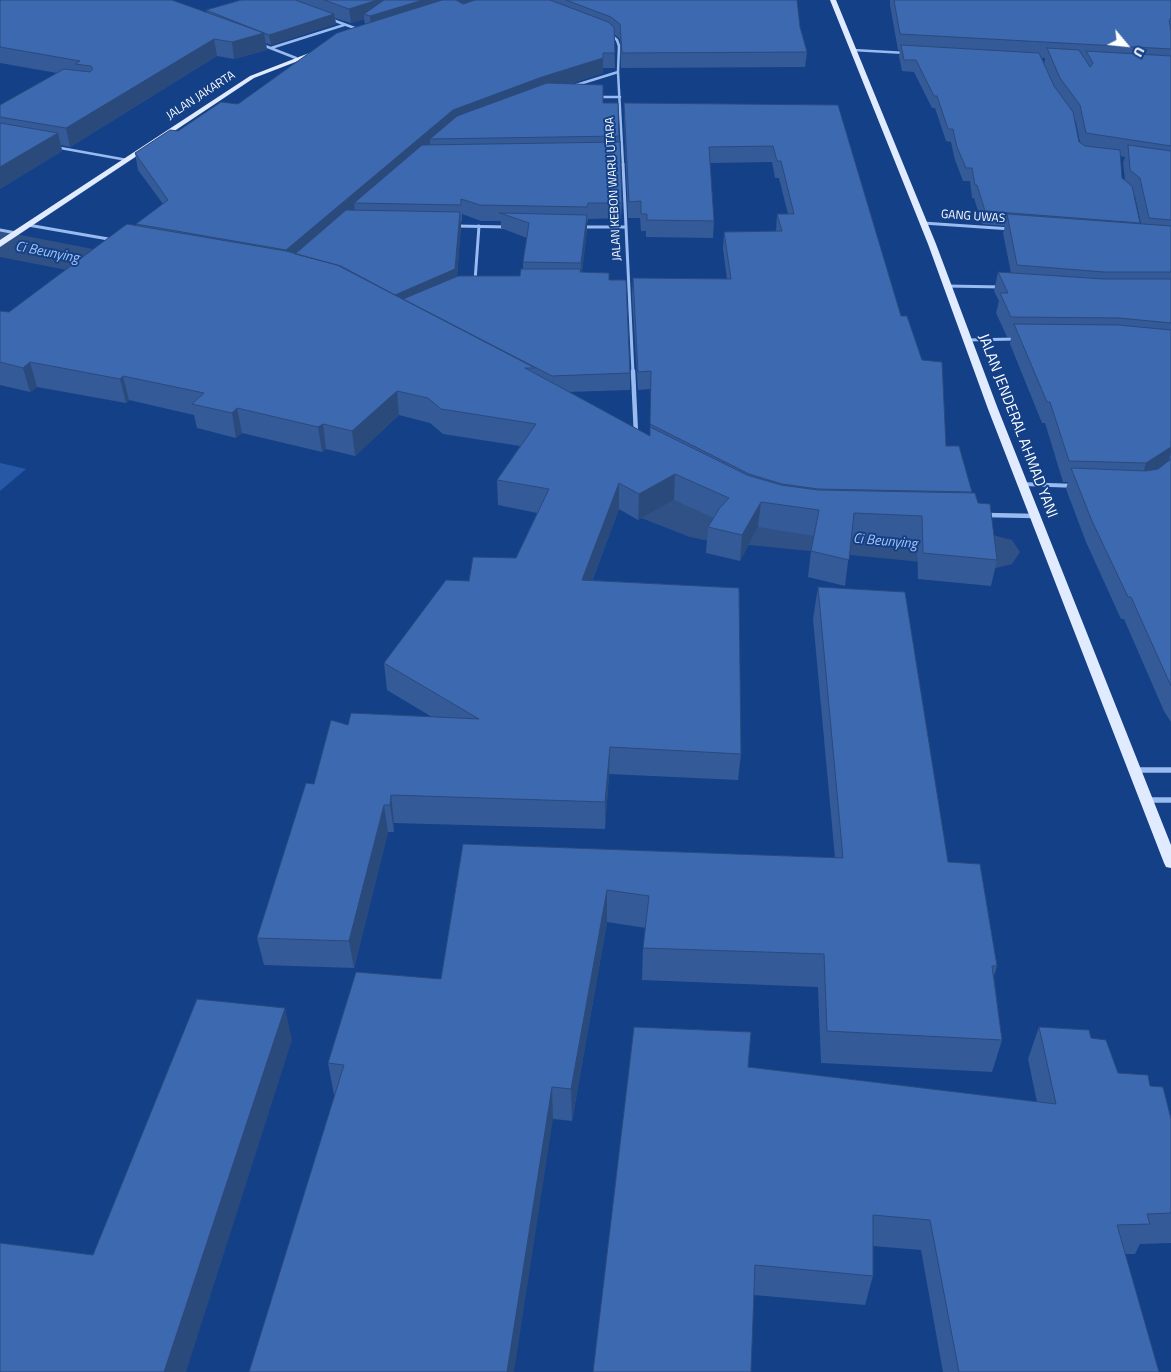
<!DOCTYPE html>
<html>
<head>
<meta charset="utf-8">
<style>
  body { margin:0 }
  #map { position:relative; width:1171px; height:1372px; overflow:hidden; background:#144087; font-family:"Titillium Web",sans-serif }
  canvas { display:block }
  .north { position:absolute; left:1101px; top:20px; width:50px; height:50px; -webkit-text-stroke:4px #144087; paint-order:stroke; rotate:118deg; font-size:14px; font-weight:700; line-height:20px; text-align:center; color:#fff }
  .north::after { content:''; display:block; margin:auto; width:18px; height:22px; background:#fff; clip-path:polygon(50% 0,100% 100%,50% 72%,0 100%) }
</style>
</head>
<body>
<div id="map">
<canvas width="1171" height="1372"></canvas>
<div class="north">U</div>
</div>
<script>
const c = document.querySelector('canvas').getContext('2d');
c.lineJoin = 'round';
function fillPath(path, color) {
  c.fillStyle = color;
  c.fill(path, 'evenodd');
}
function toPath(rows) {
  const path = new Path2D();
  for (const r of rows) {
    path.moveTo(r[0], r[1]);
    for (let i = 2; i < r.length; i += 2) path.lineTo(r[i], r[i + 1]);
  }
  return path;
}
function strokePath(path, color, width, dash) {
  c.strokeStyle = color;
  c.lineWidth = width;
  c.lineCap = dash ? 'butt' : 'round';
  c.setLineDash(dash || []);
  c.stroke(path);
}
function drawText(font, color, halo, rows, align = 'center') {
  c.font = font + ' "Titillium Web",sans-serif';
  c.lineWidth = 4;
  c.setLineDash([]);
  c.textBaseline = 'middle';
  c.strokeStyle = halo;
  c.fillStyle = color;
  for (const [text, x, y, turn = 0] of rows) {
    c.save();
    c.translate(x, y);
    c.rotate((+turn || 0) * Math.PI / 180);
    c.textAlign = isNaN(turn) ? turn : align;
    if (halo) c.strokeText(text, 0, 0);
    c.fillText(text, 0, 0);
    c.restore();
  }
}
const green = toPath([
  [0,463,26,469,0,491]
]);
const river = toPath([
  [0,231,165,263,180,267,187,276,180,285,165,289,0,257,0,231],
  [583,453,601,458,638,480,718,509,992,535,1012,540,1020,552,1012,564,992,569,709,541,690,537,600,502,565,480,557,469,565,458,583,453]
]);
const minorFar3 = toPath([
  [330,19,360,30],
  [610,34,617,40,619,46,618,72,623,165],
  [260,44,296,58],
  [271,48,344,25],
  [853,50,906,53],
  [573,86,618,72],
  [596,97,620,97],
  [55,147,127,160]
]);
const minorFar2 = toPath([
  [623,164,633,373],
  [923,223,1011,229],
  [28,225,114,240],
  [456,226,508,227],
  [581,227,626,227],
  [0,230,16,233],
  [475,281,479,226],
  [947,286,1002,287],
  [967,340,1016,339]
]);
const minorFar1 = toPath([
  [633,371,636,434],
  [986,515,1035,516]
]);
const minor = toPath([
  [1134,770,1171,770],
  [1147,800,1171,800]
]);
const tertiary = toPath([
  [1020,482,1077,484,1081,486,1077,488,1023,486,1019,484,1020,482]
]);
const primary = toPath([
  [830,0,836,0,936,244,998,409,1171,845,1171,868,1166,867,1164,863,988,409,928,244,830,0],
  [322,48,325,50,324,51,254,78,0,247,0,240,250,76,322,48]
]);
const wall = toPath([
  [0,0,207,12,206,10,241,0,797,0,800,27,807,52,805,67,621,68,620,39,614,34,615,68,603,68,603,73,569,84,603,103,619,136,622,203,621,218,588,219,587,223,587,230,582,272,609,280,630,373,630,390,568,392,650,436,651,389,638,390,632,296,633,278,727,279,723,249,724,232,776,231,777,214,788,214,779,178,775,178,772,162,710,163,714,221,713,238,646,237,646,231,641,231,640,218,628,218,624,118,624,103,838,105,901,316,946,446,972,492,971,493,978,503,997,560,991,586,918,579,917,542,851,538,845,586,808,577,811,551,814,536,758,527,740,561,706,553,708,527,714,518,674,500,638,520,619,509,592,581,741,754,738,780,609,774,605,829,394,823,394,832,388,832,354,968,264,965,257,938,314,784,348,725,432,717,387,690,384,663,469,581,516,558,537,513,498,505,497,480,520,446,443,434,430,423,399,415,355,456,326,449,322,452,242,433,236,438,197,428,194,415,129,400,126,403,37,387,30,392,0,385,0,311,9,312,137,226,136,224,163,204,138,170,135,153,178,131,238,104,365,24,364,19,351,23,335,18,336,24,271,45,266,43,267,50,234,59,217,56,70,147,61,145,62,151,0,189,0,105,57,73,0,63],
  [462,214,481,221,501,221,501,228,527,238,523,262,523,269,520,276,457,276,461,227,461,221,462,221],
  [890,0,1171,0,1171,722,1164,711,1124,619,1121,619,1086,542,1066,489,1068,482,1063,482,1045,423,1042,423,1010,344,1011,337,1007,337,996,313,999,301,994,291,998,272,1011,273,1003,233,1005,226,982,224,974,198,972,198,970,181,963,181,955,160,951,142,946,141,935,108,932,108,914,72,902,71,899,56,900,50,898,50,890,5],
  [1042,58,1045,58,1044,64],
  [1074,120,1076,122,1080,142,1079,142],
  [1120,156,1125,157,1123,163,1125,180,1122,178],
  [1134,195,1135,196,1141,224,1140,224],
  [818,587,997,966,994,976,1002,1040,992,1072,821,1063,818,987,642,980,643,948,646,928,607,922,572,1121,334,1095,328,1063,441,979,463,844,835,858,813,619],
  [1039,1027,1091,1038,1118,1073,1150,1086,1171,1119,1171,1243,1140,1244,1135,1254,1125,1254,1159,1372,943,1372,921,1250,873,1246,873,1276,865,1305,754,1295,748,1067,1037,1102,1028,1059]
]);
const shadedWall = toPath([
  [377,0,501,0,371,31,370,16,364,14,364,19,351,23,349,9],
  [334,14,336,24,271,45,269,35],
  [264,33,267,50,234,59,232,42],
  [214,39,217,56,70,147,66,128],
  [603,58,603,73,542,92,430,139,430,146,354,203,355,211,289,267,286,250,453,110,542,77],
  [58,133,62,151,0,189,0,167],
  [460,212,461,227,456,285,403,308,395,295],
  [587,215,587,230,581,278,581,263],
  [30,362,37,387,30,392,23,368],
  [123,376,129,400,126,403,120,379],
  [397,391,399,415,355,456,352,431],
  [237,408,242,433,236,438,232,413],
  [323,424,326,449,322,452,318,427],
  [1171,447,1171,453,1167,466,1140,484,1146,463],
  [675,474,674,500,638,520,639,494],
  [619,483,619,509,582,606,582,580],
  [761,502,758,527,740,561,742,535],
  [610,747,609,774,605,829,605,802],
  [391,795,394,823,394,832,390,805],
  [384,805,388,832,354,968,349,941],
  [607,890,607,922,572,1121,571,1089],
  [285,1008,292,1040,186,1372,164,1372],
  [552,1087,553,1119,514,1372,507,1372]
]);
const building = toPath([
  [0,0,172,0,264,33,232,42,214,39,66,128,0,117,0,105,64,69,90,72,93,69,91,66,75,64,80,61,0,47,0,0],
  [241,0,295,0,334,14,269,35,206,10,241,0],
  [324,0,377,0,349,9,324,0],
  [384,0,423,0,370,16,364,14,384,0],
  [442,0,456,0,463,4,475,0,550,0,608,22,614,27,615,53,603,53,603,58,542,77,453,110,286,250,136,224,168,200,135,153,170,130,178,131,221,102,238,104,337,33,442,0],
  [566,0,797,0,800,27,807,52,622,53,620,24,611,17,566,0],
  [894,0,1171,0,1171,18,1169,20,1171,31,1171,49,900,34,894,0],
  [901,45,1039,53,1054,86,1073,112,1079,142,1085,146,1120,150,1122,178,1132,186,1140,223,985,211,977,185,975,185,972,168,966,168,957,147,953,129,948,129,937,96,934,96,916,60,904,60,901,45],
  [1047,48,1079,50,1090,67,1093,63,1086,51,1171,56,1171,146,1086,133,1080,105,1060,78,1047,48],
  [547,83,603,85,603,103,618,103,619,136,430,139,457,116,547,83],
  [624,103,838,105,901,316,907,316,922,360,942,362,946,446,959,446,972,492,818,489,782,484,749,474,650,424,651,371,638,372,633,278,731,279,724,232,782,231,777,214,794,214,781,161,777,161,773,146,709,147,714,221,647,220,647,214,641,214,641,201,629,202,624,103],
  [0,123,58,133,0,167,0,123],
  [620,142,622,203,588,203,587,207,480,205,461,199,461,205,354,203,422,145,620,142],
  [1128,145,1171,151,1171,220,1149,218,1140,178,1130,170,1128,145],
  [346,210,460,212,455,269,395,295,341,266,295,254,346,210],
  [500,213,587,215,581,263,523,262,529,223,500,213],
  [1007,214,1171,226,1171,272,1104,272,1017,265,1007,214],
  [127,224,286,251,337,265,535,368,525,368,650,436,650,427,747,475,781,485,818,490,975,493,978,503,990,504,997,560,923,553,922,516,854,513,849,560,811,551,819,510,761,502,742,535,708,527,719,509,729,498,675,474,639,494,619,483,582,580,739,588,741,754,610,747,605,802,391,795,390,805,384,805,349,941,257,938,306,783,314,784,331,720,348,725,351,713,479,719,384,663,446,580,469,581,473,557,516,558,549,489,497,480,536,424,441,409,428,398,397,391,352,431,323,424,318,427,237,408,232,413,192,404,204,393,123,376,120,379,30,362,23,368,0,362,0,311,9,312,127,224],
  [521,269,581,269,580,272,609,273,609,280,626,280,630,373,552,376,403,299,458,276,520,276,521,269],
  [998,272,1104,279,1171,279,1171,323,1119,318,1011,317,1000,293,1008,293,998,272],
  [1014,324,1118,325,1171,330,1171,447,1146,463,1069,461,1050,402,1047,402,1014,324],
  [1171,459,1171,686,1131,597,1128,597,1092,521,1071,468,1146,471,1158,469,1171,459],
  [818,587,905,592,948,862,980,864,997,966,992,966,1002,1040,827,1031,824,954,643,948,649,896,607,890,571,1089,552,1087,507,1372,249,1372,344,1065,328,1063,356,972,441,979,463,844,843,858,818,587],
  [197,999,285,1008,164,1372,0,1372,0,1243,93,1255,197,999],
  [634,1027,751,1032,748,1067,1056,1104,1039,1027,1089,1030,1091,1038,1106,1040,1118,1073,1148,1075,1150,1086,1163,1087,1171,1119,1171,1213,1147,1214,1150,1224,1117,1225,1159,1372,959,1372,930,1220,873,1215,873,1276,755,1265,751,1372,593,1372,634,1027]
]);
const farStreetnames = [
  ["JALAN JAKARTA",201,96,-33],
  ["JALAN KEBON WARU UTARA",614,189,-93],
  ["GANG UWAS",973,217,4]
];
const farWaternames = [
  ["Ci Beunying",47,253,11],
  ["Ci Beunying",885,542,5]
];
const streetNames = [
  ["JALAN JENDERAL AHMAD YANI",1017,426,69]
];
fillPath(green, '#2658a6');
fillPath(river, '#305186');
strokePath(minorFar3, '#99bbef', 2.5);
strokePath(minorFar2, '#99bbef', 3);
strokePath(minorFar1, '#99bbef', 4.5);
strokePath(minor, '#99bbef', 5.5);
fillPath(tertiary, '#99bbef');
fillPath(primary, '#e1ebff');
fillPath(wall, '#345a98');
fillPath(shadedWall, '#2b4a7c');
fillPath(building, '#3d69b1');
strokePath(building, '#2b4a7c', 1);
drawText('12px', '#fff', '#144087', farStreetnames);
drawText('italic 14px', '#a4c5f6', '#144087', farWaternames);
drawText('15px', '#fff', '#144087', streetNames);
</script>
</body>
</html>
